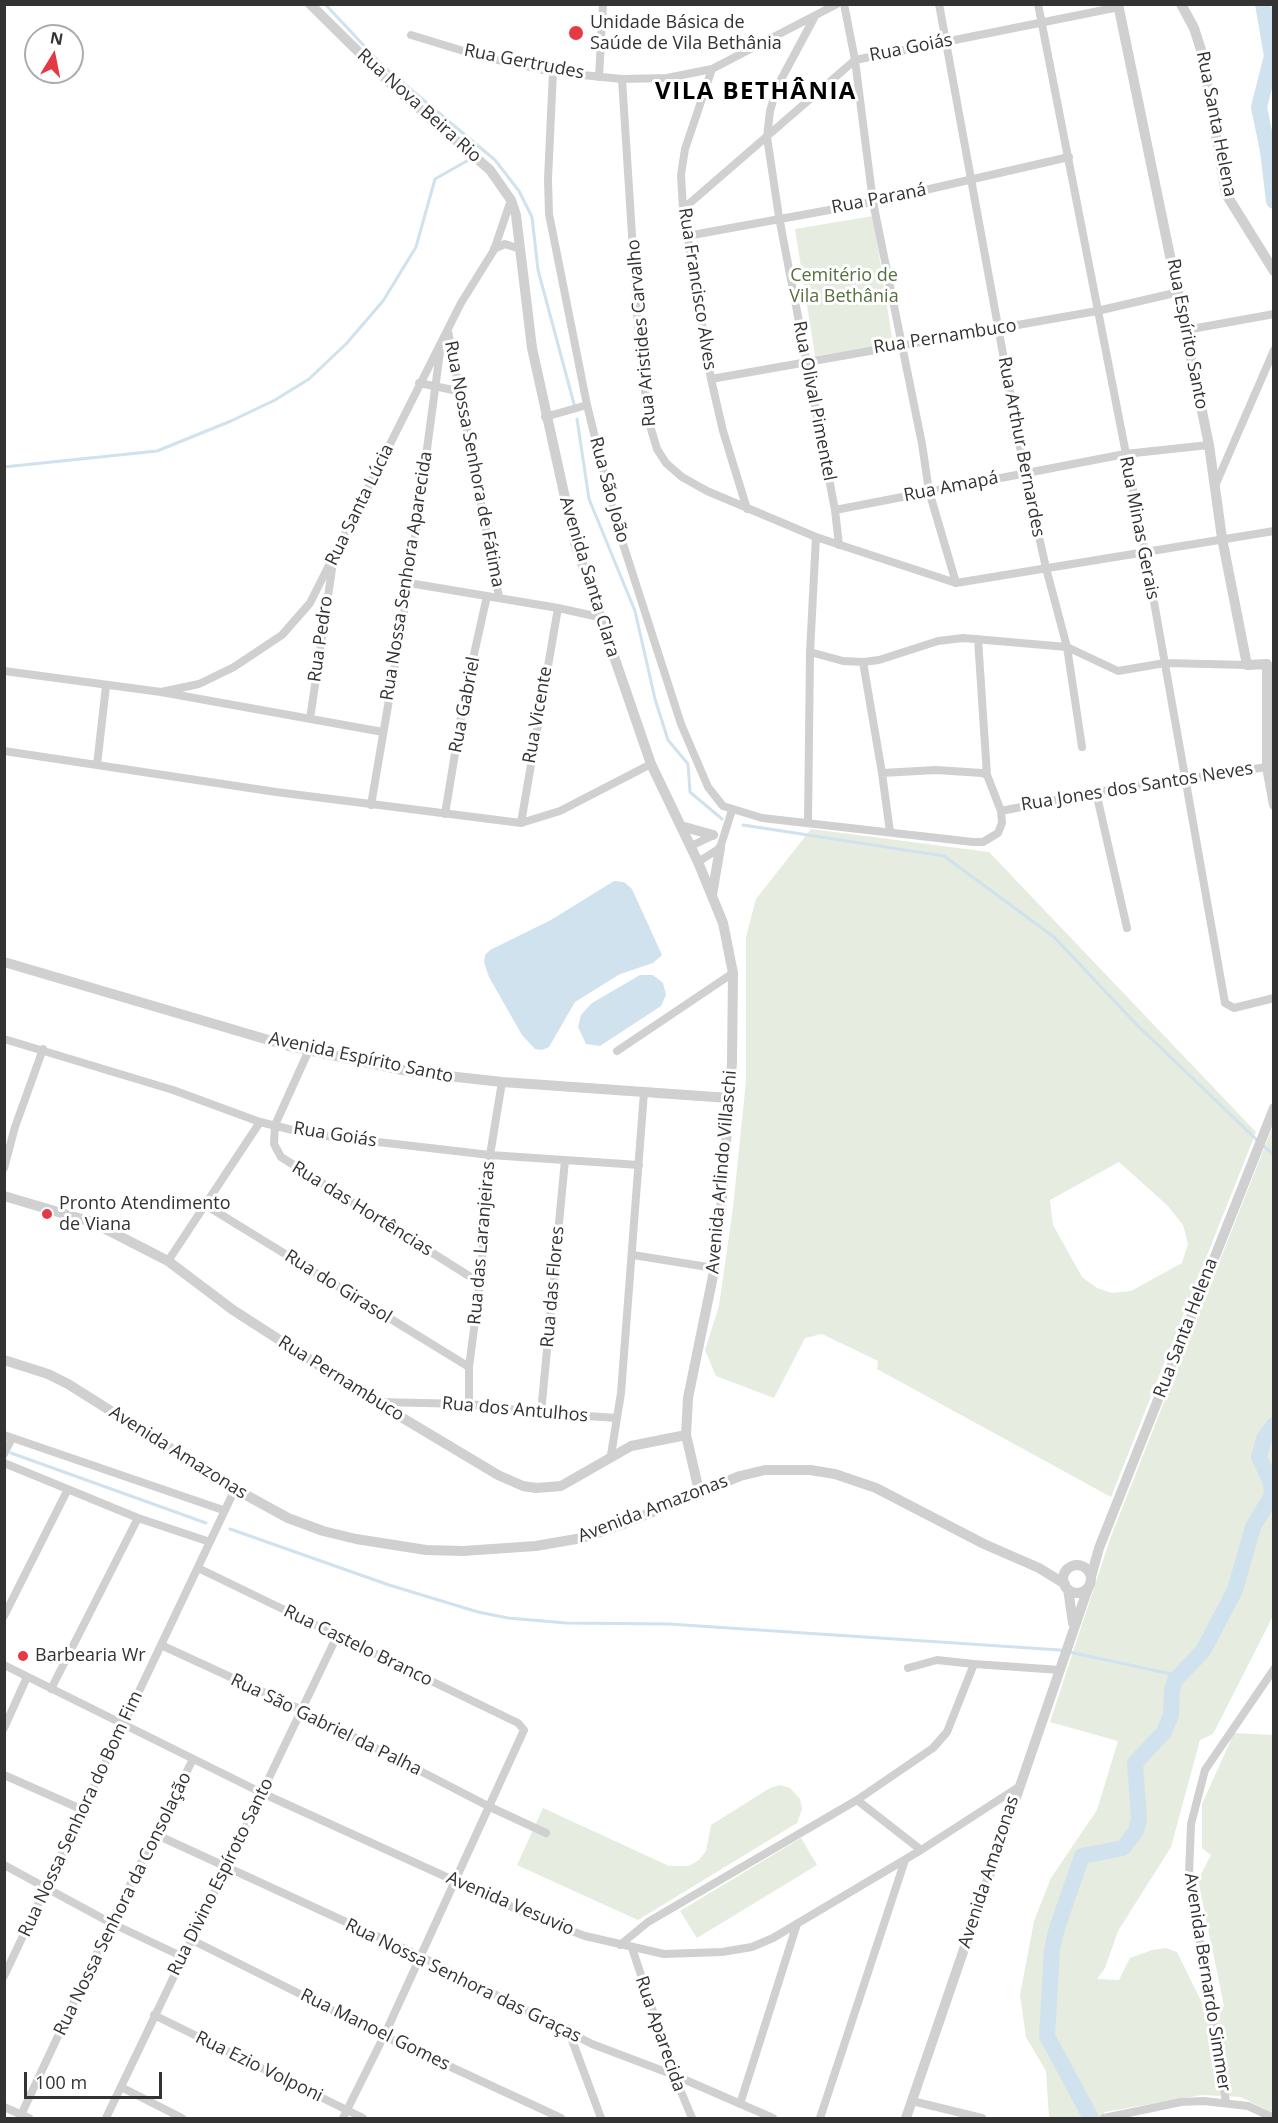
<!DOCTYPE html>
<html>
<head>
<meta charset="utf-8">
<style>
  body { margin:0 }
  #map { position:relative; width:1278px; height:2123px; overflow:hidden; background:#fff; font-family:"Open Sans",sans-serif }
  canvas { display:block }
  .frame { position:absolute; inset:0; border:6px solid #333; pointer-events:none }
  .north { position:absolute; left:24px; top:24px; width:60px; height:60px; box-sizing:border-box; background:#fff; border:2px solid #adadad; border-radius:50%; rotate:10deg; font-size:16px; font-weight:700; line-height:24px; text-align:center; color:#333 }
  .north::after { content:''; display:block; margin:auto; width:21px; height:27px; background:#e63946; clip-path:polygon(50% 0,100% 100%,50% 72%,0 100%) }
  .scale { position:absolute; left:24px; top:2072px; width:138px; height:27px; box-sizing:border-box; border:3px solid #333; border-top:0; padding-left:8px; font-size:18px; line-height:21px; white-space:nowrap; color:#333; -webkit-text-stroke:4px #fff; paint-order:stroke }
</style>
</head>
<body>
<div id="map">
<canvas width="1278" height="2123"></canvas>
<div class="frame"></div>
<div class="north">N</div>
<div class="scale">100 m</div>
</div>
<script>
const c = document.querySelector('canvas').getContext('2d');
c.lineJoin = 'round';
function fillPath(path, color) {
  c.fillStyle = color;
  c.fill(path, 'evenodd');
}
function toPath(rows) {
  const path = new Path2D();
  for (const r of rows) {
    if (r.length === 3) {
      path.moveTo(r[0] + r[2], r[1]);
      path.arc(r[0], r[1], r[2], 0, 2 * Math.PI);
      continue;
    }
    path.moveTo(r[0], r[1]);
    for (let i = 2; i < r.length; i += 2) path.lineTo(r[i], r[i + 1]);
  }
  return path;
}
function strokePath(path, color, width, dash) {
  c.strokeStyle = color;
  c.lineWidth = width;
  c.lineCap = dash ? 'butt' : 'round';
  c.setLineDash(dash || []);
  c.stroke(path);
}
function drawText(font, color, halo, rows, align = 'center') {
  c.font = font + ' "Open Sans",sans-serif';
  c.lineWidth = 6;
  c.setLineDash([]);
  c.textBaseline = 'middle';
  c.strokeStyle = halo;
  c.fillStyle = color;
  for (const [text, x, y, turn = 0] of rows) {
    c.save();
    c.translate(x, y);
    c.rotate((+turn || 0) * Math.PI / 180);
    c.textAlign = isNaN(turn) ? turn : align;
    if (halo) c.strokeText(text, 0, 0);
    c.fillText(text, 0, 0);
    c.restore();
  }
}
const green = toPath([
  [873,216,893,344,815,356,795,229],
  [811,829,989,852,1256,1132,1111,1497,877,1369,878,1361,822,1334,805,1338,774,1398,716,1376,705,1350,719,1306,733,1208,746,1081,746,937,756,899],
  [1119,1162,1167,1205,1183,1225,1188,1244,1182,1263,1131,1291,1112,1293,1097,1288,1082,1277,1053,1225,1050,1200],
  [1273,1126,1273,1616,1213,1734,1200,1740,1171,1847,1118,1931,1105,1968,1097,1979,1119,1980,1130,1958,1152,1950,1166,1948,1177,1952,1204,2007,1211,2012,1220,2013,1224,2006,1198,1880,1211,1855,1202,1848,1202,1804,1234,1733,1273,1735,1273,2113,1241,2097,1202,2095,1104,2112,1104,2117,1096,2118,1049,2118,1046,2071,1026,2037,1020,1995,1034,1921,1051,1878,1097,1810,1118,1741,1050,1722,1110,1539],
  [780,1785,790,1788,800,1799,802,1809,797,1823,638,1920,517,1865,543,1808,669,1866,689,1866,699,1860,706,1851,711,1825,770,1788],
  [801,1838,817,1865,697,1938,680,1911]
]);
const water = toPath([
  [614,881,624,882,632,889,662,955,653,963,620,974,575,1002,549,1047,542,1050,535,1049,522,1035,489,977,484,962,485,955,490,950,551,920],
  [640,975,653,975,663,983,666,995,661,1006,600,1046,586,1044,578,1027,581,1015,592,1003]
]);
const stream = toPath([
  [325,4,384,67,495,160,519,191,532,217,538,270,574,404],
  [577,419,589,499,635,611,655,699,668,740,688,764,690,792,722,819],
  [4,467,157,451,231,421,275,400,309,379,346,344,383,301,416,247,435,179,472,158],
  [743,825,944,856,1054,937,1137,1025,1257,1140],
  [1262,1145,1274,1155],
  [11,1453,206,1523],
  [230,1529,389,1585,478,1612,508,1618,566,1623,669,1624,1060,1650,1171,1674,1176,1679]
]);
const river = toPath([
  [1263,4,1272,56,1259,107,1268,151,1274,201],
  [1091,2118,1047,2036,1052,1949,1057,1928,1082,1856,1123,1848,1136,1831,1139,1819,1135,1763,1164,1732,1171,1715,1172,1690,1175,1680,1203,1651,1235,1590,1253,1527,1272,1495,1271,1482,1259,1457,1264,1439,1274,1425]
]);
const minor = toPath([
  [844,4,855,60,873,202,922,444,929,491,956,583],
  [939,4,1025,474,1046,568,1067,647,1082,747],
  [1038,4,1145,551,1225,1003,1234,1008,1274,998],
  [814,18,777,87,770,111,767,137,779,217,835,510,839,545],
  [411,35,480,56,553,72,622,79,667,78,712,69,837,4],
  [712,69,685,149,681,175,683,209,711,379,723,431,747,509],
  [553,72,548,179,549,214,587,405,615,519,681,724,708,787,723,806,762,818,973,842,983,842,998,833,1002,823,1001,811,987,775,982,773,936,770,882,773,890,832],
  [599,77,603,4],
  [622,79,637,313,648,419,657,449,666,463,682,477,707,491,816,537,956,583,1274,531],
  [683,209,855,60,1119,7],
  [687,236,873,202,1069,157],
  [494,249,505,244,520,249],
  [1186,330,1274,314],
  [448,331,499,597],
  [711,379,1097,311,1179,292],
  [419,383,458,391],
  [545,417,587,405],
  [1215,486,1274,350],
  [835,510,1125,454,1209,445],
  [409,583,558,608,599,617],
  [978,639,987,775],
  [810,652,843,661,863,662,879,660,938,641,963,638,1067,647,1118,671,1165,663,1247,665],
  [863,662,882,773],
  [4,671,161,692,383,732],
  [161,692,199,684,234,667,282,635,310,603,461,303,494,250,511,200],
  [310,719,332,569],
  [4,751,276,792,521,823,560,811,651,764],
  [97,765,106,686],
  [1096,792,1127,928],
  [371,805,409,583,440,352],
  [1001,811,1096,792,1274,766],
  [445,814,464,699,487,596],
  [808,822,810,652,816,537],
  [521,823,558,608],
  [691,846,714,835],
  [698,862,720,848,732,810],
  [4,1039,173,1090,260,1122,309,1134,490,1155,639,1165],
  [309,1050,275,1125,274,1144,281,1157,480,1283],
  [617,1051,733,973],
  [4,1168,15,1127,43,1049],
  [207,1206,469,1367],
  [633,1255,714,1268],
  [168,1261,260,1122],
  [377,1402,469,1404,541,1413,617,1418],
  [469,1404,469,1367,480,1283,490,1155,502,1082],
  [541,1413,565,1160],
  [4,1435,223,1510],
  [4,1454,12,1438],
  [611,1455,621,1393,644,1092],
  [4,1463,138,1518,210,1542],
  [198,1568,518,1723,524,1730,384,2036,343,2118],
  [4,1616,68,1489],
  [161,1645,302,1710,490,1807,546,1833],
  [4,1665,262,1793,532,1916,585,1936,664,1954,722,1952,752,1947,773,1938,921,1850,1017,1788],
  [908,1668,937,1660,974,1664],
  [51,1689,138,1518],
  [4,1728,27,1677],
  [4,1775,81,1809],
  [157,1835,420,1956,592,2044,674,2075,773,2118],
  [921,1850,857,1800,933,1748,947,1732,974,1664,1060,1670],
  [4,1865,111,1923,181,1956],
  [190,1939,384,2036,561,2118],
  [620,1945,648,1922,857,1800],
  [632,1948,674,2075,692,2118],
  [4,1976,235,1489],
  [154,2015,363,2118],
  [569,2032,601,2118],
  [121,2087,182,2118],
  [912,2101,982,2118],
  [1226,2102,1189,1874,1191,1824,1205,1770,1274,1669],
  [740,2104,797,1924],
  [4,2107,29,2118],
  [21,2115,111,1923,193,1759],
  [106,2118,337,1636],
  [820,2118,905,1860],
  [1104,2118,1181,2102,1204,2101,1248,2106,1274,2118]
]);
const tertiary = toPath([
  [310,4,391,84,490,170,511,200,516,215,532,348,575,543,651,764,698,862,723,923,733,973,732,1062,721,1210,713,1276,688,1398,686,1435,699,1491],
  [1118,4,1209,445,1222,538,1247,665,1267,664,1267,767,1274,805],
  [1181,4,1194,28,1202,53,1226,194,1274,271],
  [681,826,713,835],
  [712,895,720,848],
  [4,962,289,1046,412,1072,502,1082,729,1098],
  [4,1196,92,1222,168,1261,233,1310,376,1402,498,1475,523,1486,536,1488,561,1486,631,1446,686,1435],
  [4,1360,48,1374,68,1384,235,1489,288,1518,323,1531,356,1539,426,1550,463,1551,536,1546,582,1538,618,1526,740,1476,765,1470,810,1470,835,1474,876,1488,984,1544,1039,1568,1065,1584],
  [1077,1579,14],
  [1091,1577,1099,1548,1274,1108],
  [1068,1589,1073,1623],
  [906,2118,1088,1588]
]);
const markers = [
  [576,33,8,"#e63946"],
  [47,1214,6,"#e63946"],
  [23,1656,6,"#e63946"]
];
const poiNames = [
  ["Unidade Básica de",590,23],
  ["Saúde de Vila Bethânia",590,44],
  ["Pronto Atendimento",59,1204],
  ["de Viana",59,1225],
  ["Barbearia Wr",35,1656]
];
const streetNames = [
  ["Rua Goiás",911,48,-11],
  ["Rua Gertrudes",524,62,11],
  ["Rua Nova Beira Rio",419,106,42],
  ["Rua Santa Helena",1216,124,79],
  ["Rua Paraná",879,199,-11],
  ["Rua Francisco Alves",697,289,81],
  ["Rua Aristides Carvalho",642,333,-95],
  ["Rua Espírito Santo",1187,334,79],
  ["Rua Pernambuco",945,337,-9],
  ["Rua Olival Pimentel",814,401,79],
  ["Rua Arthur Bernardes",1021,447,79],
  ["Rua Nossa Senhora de Fátima",474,464,79],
  ["Rua Amapá",951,487,-11],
  ["Rua São João",609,490,75],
  ["Rua Santa Lúcia",360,505,-64],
  ["Rua Minas Gerais",1139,528,79],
  ["Rua Nossa Senhora Aparecida",407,576,-81],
  ["Avenida Santa Clara",589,577,73],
  ["Rua Pedro",321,639,-82],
  ["Rua Gabriel",465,705,-79],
  ["Rua Vicente",538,715,-80],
  ["Rua Jones dos Santos Neves",1137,787,-9],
  ["Avenida Espírito Santo",361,1058,12],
  ["Rua Goiás",335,1135,9],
  ["Avenida Arlindo Villaschi",722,1172,-85],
  ["Rua das Hortências",362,1209,32],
  ["Rua das Laranjeiras",482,1243,-85],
  ["Rua do Girasol",338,1287,32],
  ["Rua das Flores",553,1287,-85],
  ["Rua Santa Helena",1186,1328,-69],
  ["Rua Pernambuco",341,1379,32],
  ["Rua dos Antulhos",515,1410,5],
  ["Avenida Amazonas",178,1453,32],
  ["Avenida Amazonas",653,1509,-21],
  ["Rua Castelo Branco",358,1646,26],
  ["Rua São Gabriel da Palha",326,1725,26],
  ["Rua Nossa Senhora do Bom Fim",81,1814,-65],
  ["Avenida Amazonas",989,1872,-72],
  ["Rua Divino Espíroto Santo",221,1877,-64],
  ["Rua Nossa Senhora da Consolação",123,1904,-64],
  ["Avenida Vesuvio",510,1904,23],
  ["Rua Nossa Senhora das Graças",463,1981,26],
  ["Avenida Bernardo Simmer",1207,1982,81],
  ["Rua Manoel Gomes",375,2030,26],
  ["Rua Aparecida",660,2034,71],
  ["Rua Ezio Volponi",259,2067,26]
];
const parkNames = [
  ["Cemitério de",844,276],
  ["Vila Bethânia",844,297]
];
const districtNames = [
  ["VILA BETHÂNIA",756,92]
];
fillPath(green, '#e6ecdf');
fillPath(water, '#cfe2ee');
strokePath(stream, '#cfe2ee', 3);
strokePath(river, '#cfe2ee', 16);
strokePath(minor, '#d0d0d0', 8);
strokePath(tertiary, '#d0d0d0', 10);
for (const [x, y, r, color] of markers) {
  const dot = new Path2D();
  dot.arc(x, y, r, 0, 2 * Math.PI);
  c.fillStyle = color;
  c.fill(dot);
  strokePath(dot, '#fff', 2);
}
drawText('18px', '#333', '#fff', poiNames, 'left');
drawText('18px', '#333', '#fff', streetNames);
drawText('18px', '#56703f', '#fff', parkNames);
c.letterSpacing = '1.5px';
drawText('bold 24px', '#000', '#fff', districtNames);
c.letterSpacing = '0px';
</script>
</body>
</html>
